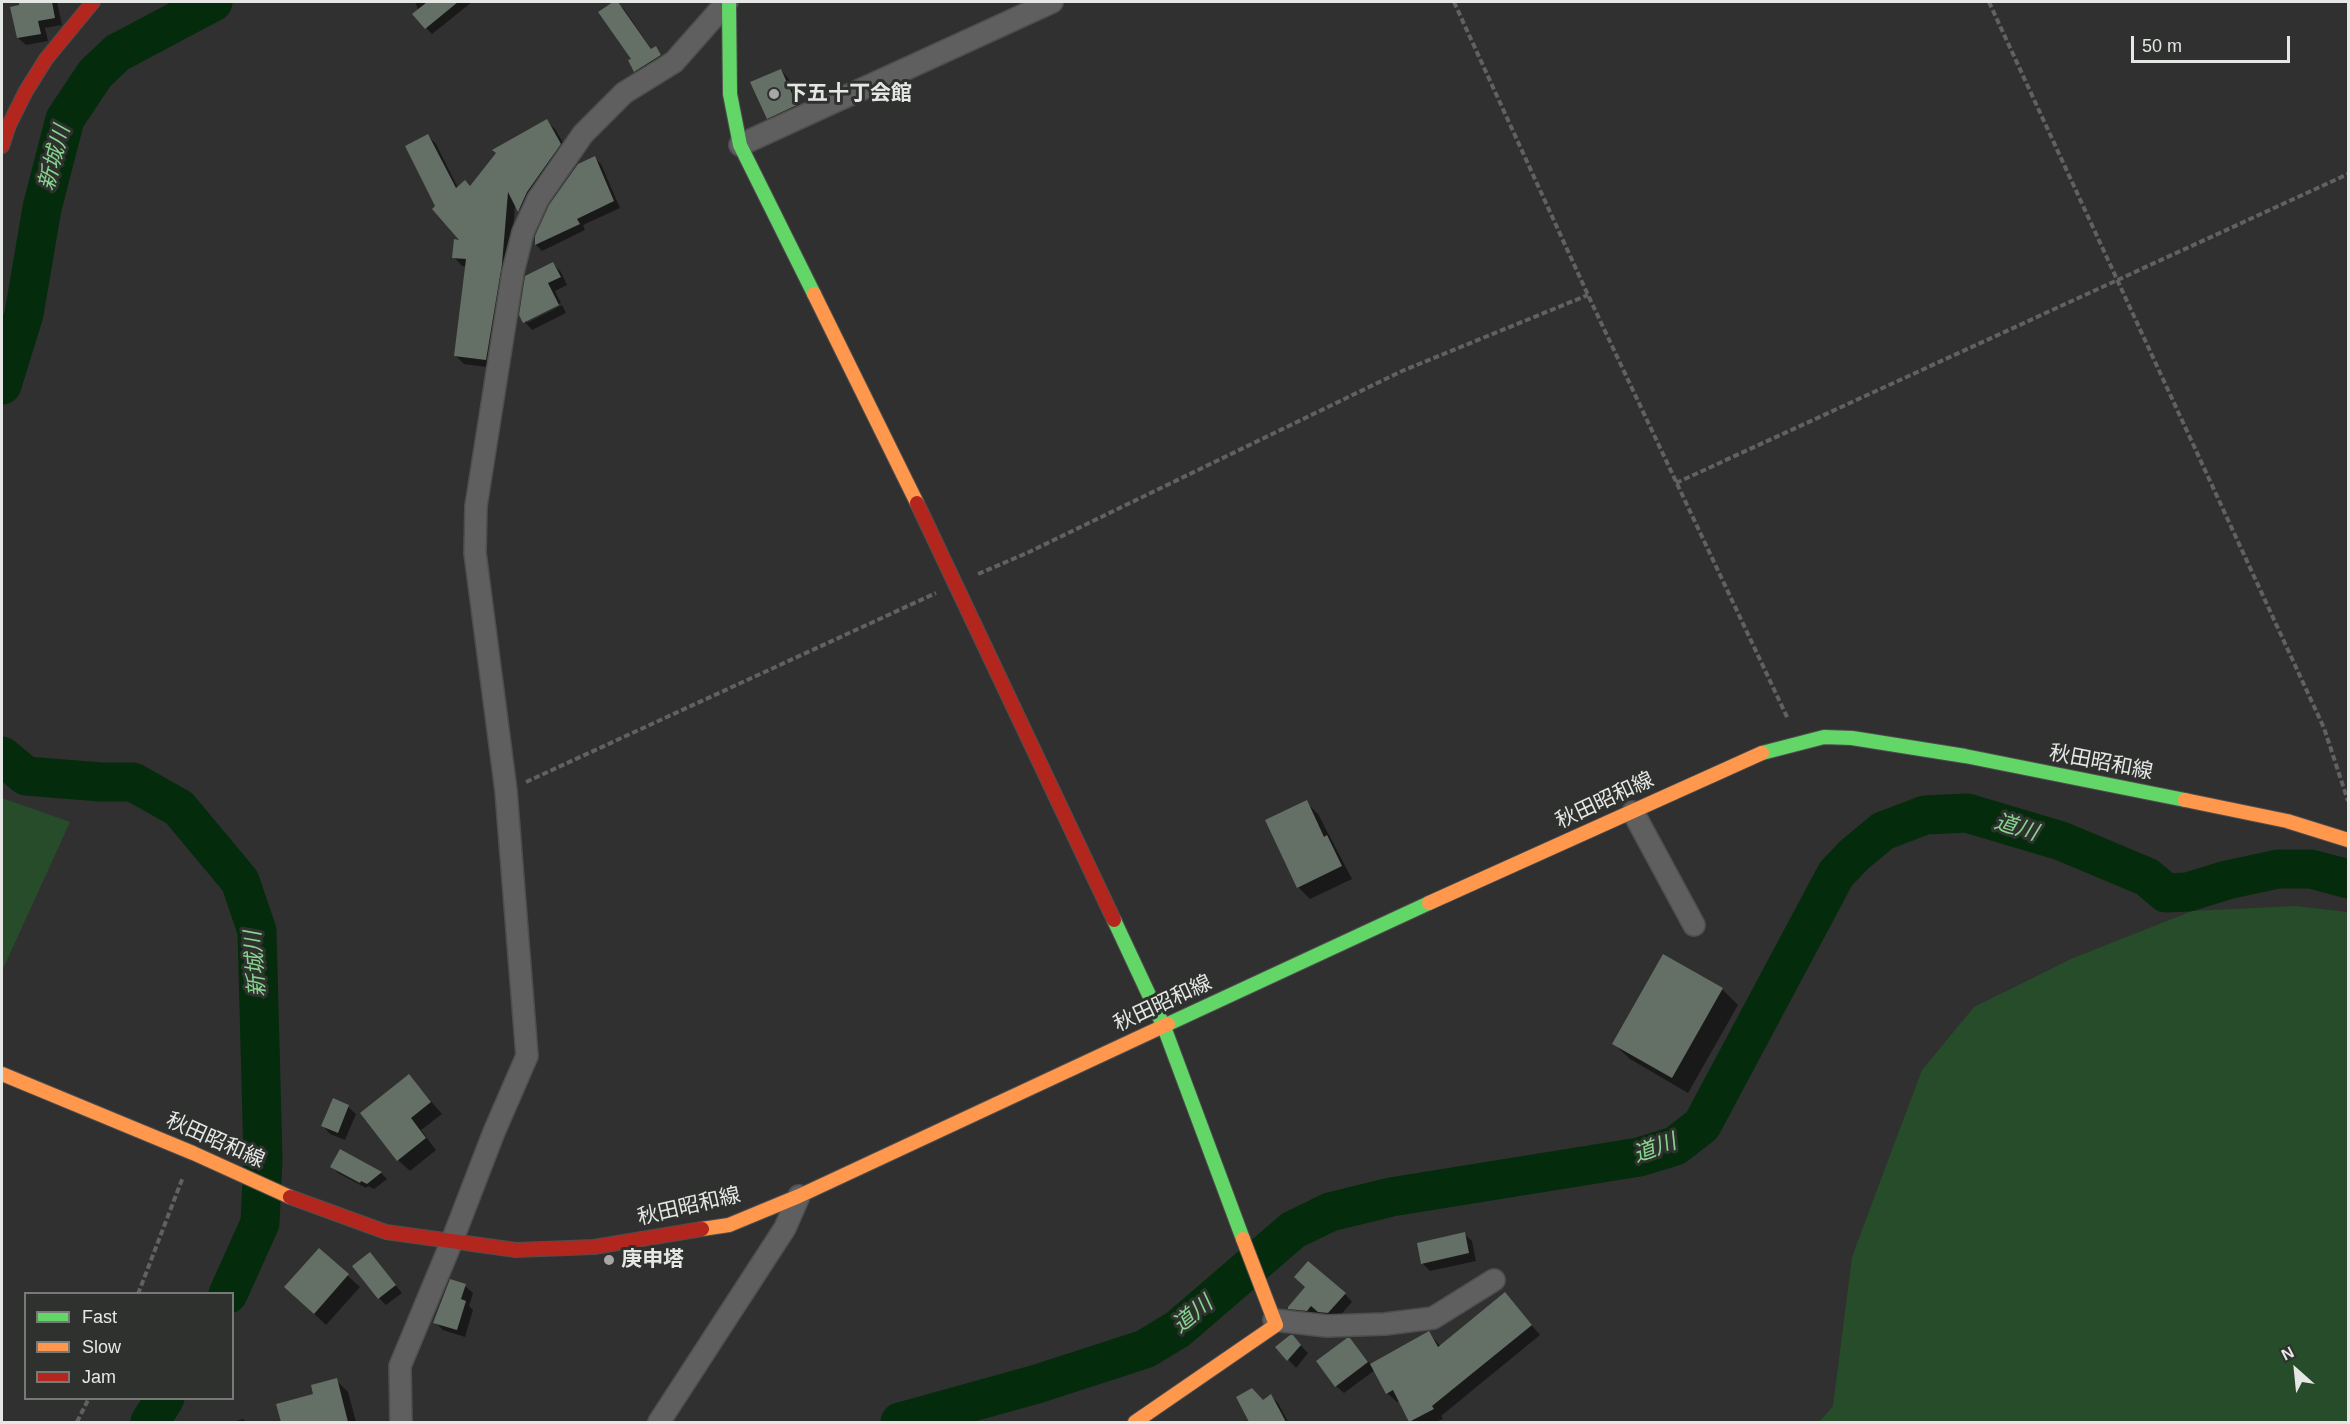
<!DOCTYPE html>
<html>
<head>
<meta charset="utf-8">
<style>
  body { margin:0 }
  #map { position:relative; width:2350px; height:1424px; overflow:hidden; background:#303030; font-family:Arial,sans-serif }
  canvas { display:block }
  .frame { position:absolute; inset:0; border:3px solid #e5e7e5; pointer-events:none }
  .legend { position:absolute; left:24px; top:1292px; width:210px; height:108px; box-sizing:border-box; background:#2f312f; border:2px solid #787a78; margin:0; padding:8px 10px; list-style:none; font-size:18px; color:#e5e7e5 }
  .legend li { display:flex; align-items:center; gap:12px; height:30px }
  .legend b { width:30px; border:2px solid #787a78 }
  .north { position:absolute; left:2266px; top:1340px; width:60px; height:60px; -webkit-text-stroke:4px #2f312f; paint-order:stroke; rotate:333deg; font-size:16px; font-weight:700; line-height:24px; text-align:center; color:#e5e7e5 }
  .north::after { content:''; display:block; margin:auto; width:21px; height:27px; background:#e5e7e5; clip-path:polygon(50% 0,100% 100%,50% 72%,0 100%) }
  .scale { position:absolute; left:2131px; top:36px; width:159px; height:27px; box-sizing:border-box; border:3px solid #e5e7e5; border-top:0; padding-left:8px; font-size:18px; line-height:21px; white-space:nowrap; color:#e5e7e5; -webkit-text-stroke:4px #2f312f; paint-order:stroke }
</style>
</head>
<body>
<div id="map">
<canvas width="2350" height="1424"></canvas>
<div class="frame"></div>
<ul class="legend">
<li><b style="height:8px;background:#63d668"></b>Fast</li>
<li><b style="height:8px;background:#ff974d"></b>Slow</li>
<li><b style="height:8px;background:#b3261e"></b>Jam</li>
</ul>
<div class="north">N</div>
<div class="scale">50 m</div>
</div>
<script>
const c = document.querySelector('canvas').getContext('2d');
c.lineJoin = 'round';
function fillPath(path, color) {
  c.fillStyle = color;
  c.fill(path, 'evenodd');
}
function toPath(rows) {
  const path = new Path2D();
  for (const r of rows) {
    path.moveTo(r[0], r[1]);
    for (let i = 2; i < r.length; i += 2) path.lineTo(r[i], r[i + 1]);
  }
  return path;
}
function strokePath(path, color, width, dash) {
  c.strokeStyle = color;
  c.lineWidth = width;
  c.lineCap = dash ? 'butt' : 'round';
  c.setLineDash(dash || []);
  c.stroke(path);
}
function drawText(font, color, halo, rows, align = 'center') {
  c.font = font + ' Arial,"Noto Sans JP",sans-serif';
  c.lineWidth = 6;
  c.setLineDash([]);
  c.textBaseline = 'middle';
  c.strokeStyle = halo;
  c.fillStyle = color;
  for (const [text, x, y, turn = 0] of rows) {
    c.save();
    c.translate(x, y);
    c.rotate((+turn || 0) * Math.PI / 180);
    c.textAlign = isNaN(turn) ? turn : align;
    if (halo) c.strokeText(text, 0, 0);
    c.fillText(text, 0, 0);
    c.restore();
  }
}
const green = toPath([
  [2,798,70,822,2,971],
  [2296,906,2347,912,2348,915,2348,1422,1819,1422,1833,1406,1852,1257,1893,1147,1922,1070,1974,1007,2071,959,2192,911]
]);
const shadow = toPath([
  [20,2,57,2,62,25,45,28,48,41,26,45,18,38],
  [415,2,472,2,432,34,426,28],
  [616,2,624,9,652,50,656,48,667,63,643,78,635,71,633,60,600,12],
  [781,70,788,78,804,113,776,126,768,118],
  [546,121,555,129,569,153,527,219,515,204,510,274,494,368,464,364,455,355,467,266,462,266,454,257,462,242,437,206,428,136,436,144,458,188,471,187],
  [594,157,601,164,620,208,583,225,585,230,542,251,536,245,537,237],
  [553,264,561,272,567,285,555,291,561,303,527,320,527,323,562,305,566,313,532,330,525,322],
  [1306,802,1318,814,1352,879,1310,899,1298,887],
  [1722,989,1738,1005,1688,1093,1630,1059,1614,1044],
  [409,1076,442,1114,421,1130,436,1150,410,1171,398,1160],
  [333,1100,348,1107,356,1114,345,1140,330,1134,323,1126],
  [340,1151,381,1173,387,1179,374,1189,368,1186,366,1188,338,1173,332,1167],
  [1464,1234,1472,1241,1476,1261,1430,1271,1422,1263],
  [319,1250,360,1287,326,1325,286,1287],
  [370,1254,402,1293,386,1305,379,1298],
  [465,1286,473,1293,469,1306,473,1310,465,1337,443,1330,435,1322],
  [1306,1287,1345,1294,1352,1302,1336,1320,1327,1319,1320,1313,1315,1318,1298,1316,1290,1308],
  [1514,1304,1540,1335,1441,1416,1443,1419,1435,1422,1412,1422,1400,1401,1397,1402,1387,1393,1375,1370,1344,1393,1336,1386,1350,1339,1371,1365,1429,1333,1441,1347],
  [1300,1345,1308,1353,1296,1368,1277,1347],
  [336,1380,348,1392,356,1422,283,1422,278,1405,315,1395],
  [1271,1396,1278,1403,1288,1422,1251,1422,1238,1397,1263,1402],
  [243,1419,247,1422,233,1422]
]);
const river = toPath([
  [2,385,24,314,42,208,65,119,95,74,117,53,213,2],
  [2,756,26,776,101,782,133,782,179,808,240,881,257,931,263,1159,260,1223,228,1294],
  [150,1422,165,1398],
  [900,1422,1037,1384,1145,1349,1178,1329,1293,1230,1330,1212,1391,1197,1639,1157,1675,1146,1702,1125,1836,874,1854,855,1883,831,1925,815,1967,813,2061,841,2147,877,2166,893,2188,892,2227,880,2278,869,2311,869,2348,879]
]);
const building = toPath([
  [19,2,52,2,55,18,38,21,41,34,17,38,10,7,19,5],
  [427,2,458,2,425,29,412,14],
  [613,2,618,2,651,49,656,46,661,55,634,72,628,60,631,59,598,12],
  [781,69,797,105,767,119,750,82],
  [547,119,561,144,527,192,518,212,508,192,502,264,486,360,454,356,466,259,452,258,454,239,459,240,432,209,435,206,405,146,428,134,456,188,465,180,470,186,496,153,492,150],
  [595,156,614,201,577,219,580,224,535,245,535,236,549,205,578,164],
  [553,262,561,277,548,283,559,305,523,323,519,315,525,276],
  [1307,800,1324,837,1327,835,1342,866,1297,888,1265,820],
  [1663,954,1723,988,1672,1078,1612,1044],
  [409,1074,431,1102,411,1118,426,1138,397,1161,360,1113],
  [333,1098,349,1105,338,1133,321,1126],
  [340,1149,382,1172,367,1184,361,1181,360,1183,330,1167],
  [1465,1232,1469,1253,1421,1264,1417,1243],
  [319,1248,349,1274,314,1314,284,1287],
  [370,1252,396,1285,378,1299,352,1266],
  [1308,1261,1346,1293,1328,1313,1318,1312,1311,1306,1307,1311,1288,1309,1288,1307,1305,1287,1294,1277],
  [450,1279,466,1284,461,1299,466,1301,457,1330,433,1323],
  [1505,1292,1532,1325,1432,1406,1434,1409,1409,1422,1393,1390,1386,1394,1370,1364,1429,1331,1438,1347],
  [1290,1335,1293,1335,1301,1345,1287,1361,1275,1347],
  [1347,1338,1350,1338,1368,1362,1335,1387,1316,1361],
  [337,1378,348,1422,281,1422,276,1404,313,1394,311,1385],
  [1252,1388,1263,1400,1271,1394,1286,1422,1249,1422,1236,1397]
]);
const path = toPath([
  [1454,2,1588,295,1788,719],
  [1989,2,2324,728,2348,801],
  [1676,483,2348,174],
  [978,574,1027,553,1402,371,1588,295],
  [526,782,936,593],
  [138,1294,183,1177],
  [77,1422,89,1398]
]);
const street = toPath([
  [740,145,1052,2],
  [1633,812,1694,925],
  [1274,1320,1327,1326,1385,1324,1433,1318,1494,1280],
  [401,1422,400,1366,452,1241,494,1132,527,1056,506,791,475,553,476,506,513,272,523,232,538,199,583,134,624,93,674,62,727,2],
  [659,1422,785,1228,799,1196]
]);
const fast = toPath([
  [729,2,730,94,740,145,814,294],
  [1762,753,1824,737,1852,738,1965,756,2185,800],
  [1114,920,1164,1027,1243,1239],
  [1168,1024,1429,903]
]);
const slow = toPath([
  [814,294,917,503],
  [2185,800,2287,821,2348,840],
  [1429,903,1762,753],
  [2,1074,193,1153,290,1197],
  [702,1229,729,1225,799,1196,1168,1024],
  [1135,1422,1276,1325,1243,1239]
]);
const jam = toPath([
  [2,146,9,125,26,91,46,59,93,2],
  [917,503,1114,920],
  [290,1197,386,1232,516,1250,594,1247,702,1229]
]);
const markers = [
  [774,94,6,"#a6a7a6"],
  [609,1260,6,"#a6a7a6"]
];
const poiNames = [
  ["下五十丁会館",786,94],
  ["庚申塔",621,1260]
];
const streetNames = [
  ["秋田昭和線",2101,763,11],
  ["秋田昭和線",1605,801,-25],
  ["秋田昭和線",1163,1004,-25],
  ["秋田昭和線",215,1141,24],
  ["秋田昭和線",689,1207,-13]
];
const waterNames = [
  ["新城川",55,158,-75],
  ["道川",2016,828,17],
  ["新城川",256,964,-94],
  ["道川",1655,1149,-20],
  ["道川",1193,1315,-39]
];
fillPath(green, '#264c2a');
fillPath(shadow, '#0007');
strokePath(river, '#042b0b', 39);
fillPath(building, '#646f65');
strokePath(street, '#4e4e4e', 24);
strokePath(fast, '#4e4e4e', 16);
strokePath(slow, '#4e4e4e', 16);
strokePath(jam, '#4e4e4e', 16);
strokePath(path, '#616161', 4, [6, 3]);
strokePath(street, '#5f5f5f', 21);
strokePath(fast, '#63d668', 14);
strokePath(slow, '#ff974d', 14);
strokePath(jam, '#b3261e', 14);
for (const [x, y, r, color] of markers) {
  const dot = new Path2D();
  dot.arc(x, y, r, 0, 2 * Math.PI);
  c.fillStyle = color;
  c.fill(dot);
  strokePath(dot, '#2f312f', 2);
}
drawText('bold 21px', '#e5e7e5', '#2f312f', poiNames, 'left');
drawText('21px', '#e5e7e5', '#2f312f', streetNames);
drawText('italic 22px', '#86d48d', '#2f312f', waterNames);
</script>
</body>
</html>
